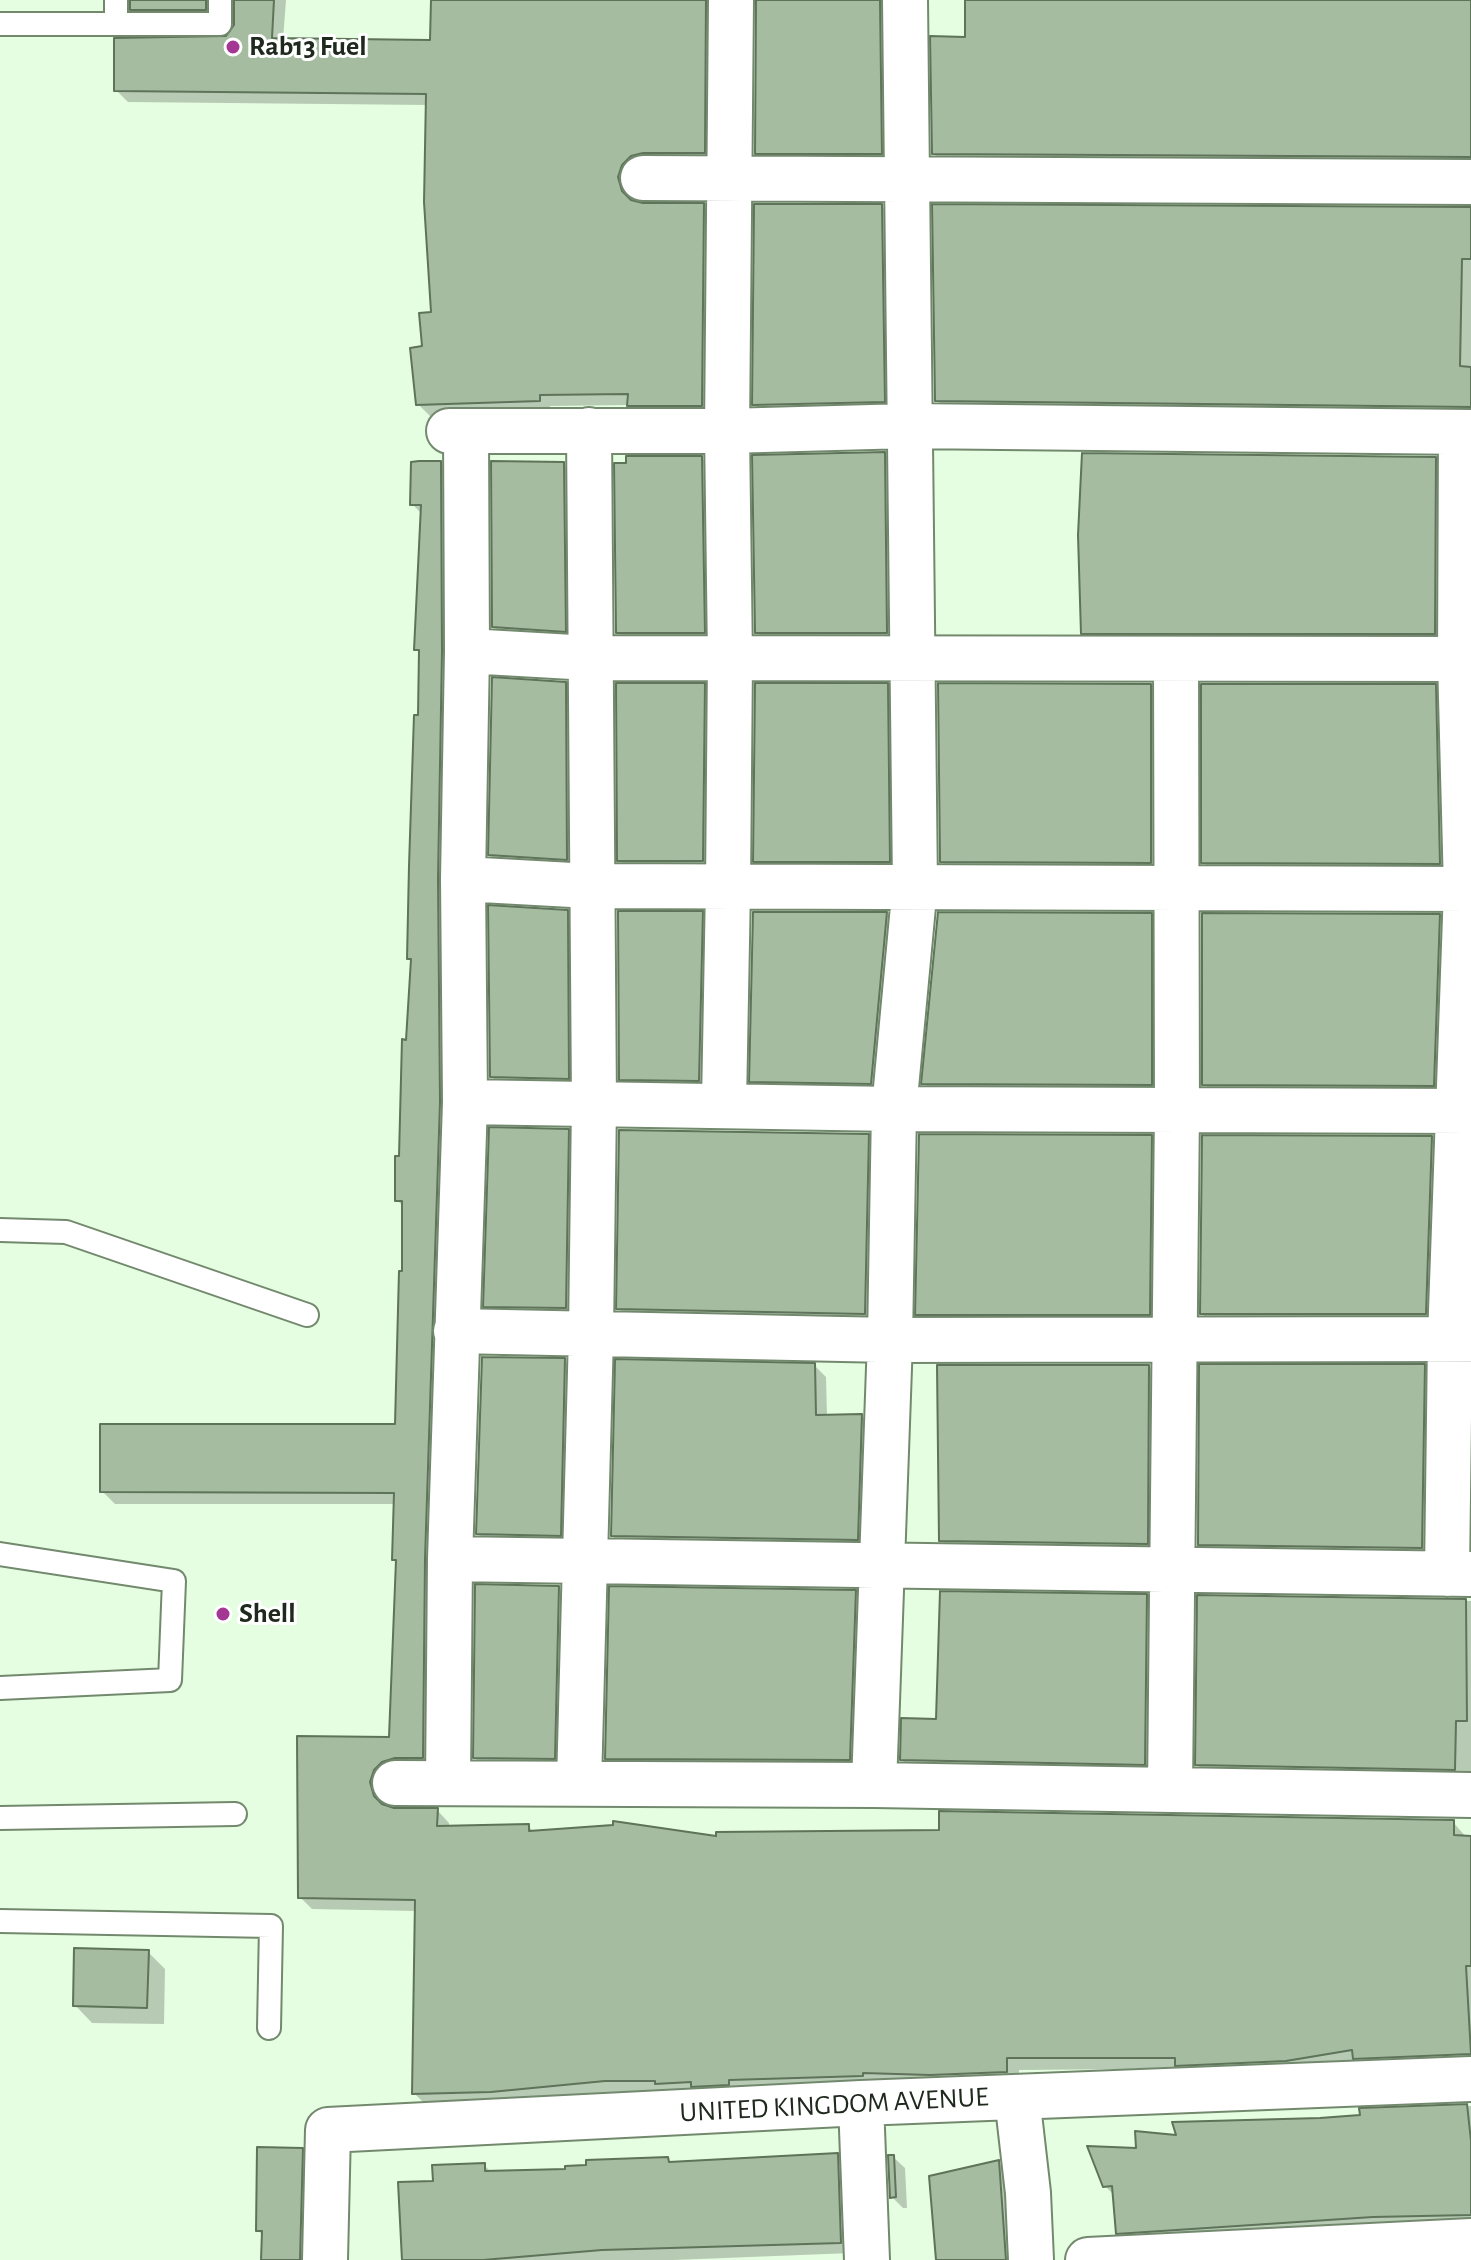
<!DOCTYPE html>
<html>
<head>
<meta charset="utf-8">
<style>
  body { margin:0 }
  canvas { display:block; background:#e5fde0 }
</style>
</head>
<body>
<canvas width="1471" height="2260"></canvas>
<script>
const c = document.querySelector('canvas').getContext('2d');
c.lineJoin = 'round';
function fillPath(path, color) {
  c.fillStyle = color;
  c.fill(path, 'evenodd');
}
function toPath(rows) {
  const path = new Path2D();
  for (const r of rows) {
    path.moveTo(r[0], r[1]);
    for (let i = 2; i < r.length; i += 2) path.lineTo(r[i], r[i + 1]);
  }
  return path;
}
function strokePath(path, color, width, dash) {
  c.strokeStyle = color;
  c.lineWidth = width;
  c.lineCap = dash ? 'butt' : 'round';
  c.setLineDash(dash || []);
  c.stroke(path);
}
function drawText(font, color, halo, rows, align = 'center') {
  c.font = font + ' "Alegreya Sans",sans-serif';
  c.lineWidth = 6;
  c.setLineDash([]);
  c.textBaseline = 'middle';
  c.strokeStyle = halo;
  c.fillStyle = color;
  for (const [text, x, y, turn = 0] of rows) {
    c.save();
    c.translate(x, y);
    c.rotate((+turn || 0) * Math.PI / 180);
    c.textAlign = isNaN(turn) ? turn : align;
    if (halo) c.strokeText(text, 0, 0);
    c.fillText(text, 0, 0);
    c.restore();
  }
}
const shadow = toPath([
  [132,0,228,0,217,21,144,21,132,9],
  [235,0,286,0,283,40,432,42,434,0,721,0,716,164,629,190,632,202,643,205,703,205,715,217,713,417,641,417,629,405,550,406,551,412,430,416,418,404,424,348,433,313,428,105,128,102,116,90,229,37,236,25],
  [758,0,895,0,893,165,768,165,757,153],
  [967,0,1471,0,1471,168,945,165,934,154,967,39],
  [881,206,893,218,895,412,766,416,754,404],
  [1471,209,1471,418,948,412,937,400],
  [884,454,896,465,898,644,768,644,757,632],
  [702,458,713,470,715,644,629,644,618,632],
  [1435,459,1447,470,1446,645,1094,644,1082,633],
  [440,463,453,476,435,1770,382,1796,385,1807,394,1810,437,1810,449,1823,449,1828,528,1826,535,1833,718,1838,1453,1822,1466,1837,1471,1838,1471,2066,1019,2070,1019,2084,618,2093,504,2104,426,2105,414,2093,417,1911,312,1909,300,1897,391,1739,397,1563,394,1559,396,1504,115,1504,102,1491,397,1426,404,1273,404,1207,397,1200,412,961,410,958,421,655,416,649,423,515,412,504],
  [563,464,575,476,576,642,506,638,494,627],
  [565,684,577,695,578,870,502,866,490,855],
  [704,685,716,697,714,872,631,872,619,860],
  [887,685,898,697,900,873,767,872,755,861],
  [1150,686,1162,697,1162,874,953,873,942,861],
  [1435,686,1446,698,1451,875,1215,874,1203,862],
  [567,912,578,923,580,1089,503,1088,492,1077],
  [702,913,713,925,710,1092,632,1090,621,1079],
  [887,914,898,925,882,1094,763,1092,751,1081],
  [1151,915,1162,926,1163,1096,935,1095,924,1083],
  [1439,916,1451,927,1445,1097,1216,1096,1204,1084],
  [568,1131,579,1142,577,1319,497,1317,485,1306],
  [868,1136,879,1147,876,1325,630,1320,618,1308],
  [1151,1137,1162,1148,1161,1325,929,1326,917,1314],
  [1431,1138,1443,1149,1437,1325,1213,1325,1202,1314],
  [564,1360,576,1372,571,1546,489,1545,478,1534],
  [814,1365,826,1377,827,1417,862,1416,873,1428,869,1551,624,1547,613,1536],
  [1424,1366,1435,1378,1433,1559,1211,1556,1200,1544],
  [1149,1367,1160,1378,1158,1555,953,1552,941,1540],
  [558,1588,570,1599,565,1769,487,1769,475,1758],
  [855,1592,867,1603,861,1771,618,1770,607,1758],
  [1146,1596,1158,1608,1156,1775,913,1771,902,1760],
  [1199,1597,1471,1601,1471,1780,1209,1776,1197,1765],
  [148,1952,165,1969,164,2024,92,2023,75,2005],
  [1471,2106,1471,2226,1131,2245,1118,2233,1115,2196,1105,2186,1138,2150,1179,2137,1362,2117,1361,2110],
  [302,2150,316,2165,314,2260,263,2260,264,2237,258,2230],
  [837,2155,849,2167,852,2253,673,2260,404,2260,435,2182,484,2165,492,2173,567,2171,667,2159,672,2164],
  [893,2157,905,2168,907,2208,903,2208,892,2197],
  [998,2162,1010,2174,1016,2260,942,2260]
]);
const building = toPath([
  [130,0,206,0,206,10,130,10,130,0],
  [234,0,274,0,272,38,430,40,431,0,706,0,705,153,643,153,631,156,622,165,618,177,622,191,631,200,643,203,704,203,702,406,627,406,628,394,540,395,540,401,416,405,410,348,422,346,419,313,431,312,424,202,426,94,114,91,114,38,226,36,234,25,234,0],
  [756,0,880,0,882,154,755,154,756,0],
  [965,0,1471,0,1471,157,932,154,930,36,965,37,965,0],
  [754,204,882,204,885,402,752,405,754,204],
  [932,204,1471,207,1471,259,1462,259,1460,366,1471,367,1471,407,935,401,932,204],
  [885,452,887,633,755,633,752,455,885,452],
  [1082,453,1436,457,1435,634,1081,634,1078,535,1082,453],
  [626,456,702,456,705,633,616,633,614,463,626,463,626,456],
  [419,461,441,461,442,651,438,879,440,1102,425,1559,423,1758,395,1758,382,1762,374,1770,370,1782,374,1796,382,1804,394,1808,438,1808,437,1826,529,1824,529,1831,613,1825,613,1821,716,1836,716,1832,939,1830,939,1811,1454,1820,1454,1835,1471,1836,1471,1966,1466,1966,1471,2054,1353,2059,1352,2050,1286,2061,1175,2066,1175,2058,1007,2058,1007,2072,930,2075,863,2073,863,2076,729,2080,729,2085,691,2087,691,2082,655,2084,655,2081,605,2081,491,2092,412,2094,415,1900,298,1898,297,1736,389,1737,396,1560,392,1560,394,1493,100,1492,100,1424,395,1424,399,1271,402,1271,402,1201,395,1201,395,1156,399,1156,402,1039,406,1040,411,959,407,959,409,866,414,715,418,715,419,650,414,650,421,505,410,505,411,462,419,461],
  [491,461,564,462,566,632,492,627,491,461],
  [492,677,566,682,567,860,488,855,492,677],
  [616,683,705,683,703,861,617,861,616,683],
  [755,683,888,683,890,862,753,862,755,683],
  [938,683,1151,684,1151,863,940,862,938,683],
  [1201,684,1436,684,1440,864,1201,863,1201,684],
  [488,905,568,910,569,1079,490,1077,488,905],
  [618,911,703,911,699,1081,619,1080,618,911],
  [753,912,887,912,871,1084,749,1082,753,912],
  [938,912,1152,913,1152,1085,921,1084,938,912],
  [1202,913,1440,914,1434,1086,1202,1085,1202,913],
  [489,1127,569,1129,566,1308,483,1307,489,1127],
  [619,1130,869,1134,865,1314,616,1309,619,1130],
  [919,1134,1152,1135,1150,1315,915,1315,919,1134],
  [1202,1135,1432,1136,1426,1314,1200,1314,1202,1135],
  [482,1357,565,1358,561,1536,476,1534,482,1357],
  [615,1359,815,1363,816,1415,862,1414,858,1540,611,1536,615,1359],
  [1199,1364,1425,1364,1422,1548,1198,1545,1199,1364],
  [937,1365,1149,1365,1148,1544,939,1541,937,1365],
  [475,1584,559,1586,555,1759,473,1758,475,1584],
  [609,1586,856,1590,850,1760,605,1759,609,1586],
  [940,1591,1147,1594,1145,1765,900,1760,901,1718,936,1719,940,1591],
  [1197,1595,1466,1599,1467,1721,1456,1721,1455,1770,1195,1765,1197,1595],
  [74,1948,149,1950,147,2008,73,2006,74,1948],
  [1467,2104,1471,2141,1471,2215,1373,2217,1116,2234,1112,2186,1103,2187,1087,2146,1136,2148,1135,2131,1176,2135,1172,2122,1320,2118,1360,2115,1359,2108,1467,2104],
  [257,2147,303,2148,300,2260,261,2260,262,2231,256,2231,257,2147],
  [838,2153,841,2243,602,2250,483,2260,402,2260,398,2182,433,2181,432,2165,485,2163,485,2171,565,2169,565,2166,586,2165,586,2160,668,2157,669,2162,838,2153],
  [888,2155,894,2155,896,2197,890,2198,888,2155],
  [999,2160,1006,2260,936,2260,929,2176,999,2160]
]);
const service = toPath([
  [116,0,116,24],
  [0,24,220,24,220,0],
  [0,1230,66,1232,307,1315],
  [0,1554,174,1581,170,1680,0,1688],
  [0,1818,235,1814],
  [0,1921,271,1926,269,2028]
]);
const minor = toPath([
  [643,178,1471,182],
  [449,431,727,431,908,426,1471,432],
  [467,651,590,658,1471,659],
  [463,879,590,886,1471,889],
  [465,1102,894,1109,1471,1111],
  [724,1104,728,887,730,659,727,431,731,0],
  [456,1331,890,1340,1471,1339],
  [450,1559,1471,1574],
  [1447,1574,1450,1339,1466,889,1460,659,1461,432],
  [395,1783,874,1785,1471,1795],
  [448,1783,450,1559,465,1102,463,879,467,651,466,432],
  [579,1784,591,1334,594,1103,589,430],
  [874,1785,890,1340,894,1109,915,885,905,0],
  [1170,1790,1177,1109,1176,659],
  [1017,2097,1028,2193,1031,2260],
  [861,2103,867,2260],
  [325,2260,328,2130,861,2103,1471,2079],
  [1088,2260,1471,2241]
]);
const markers = [
  [233,47,8,"#a43694"],
  [223,1614,8,"#a43694"]
];
const poiNames = [
  ["Rab13 Fuel",249,47],
  ["Shell",239,1614]
];
const streetNames = [
  ["UNITED KINGDOM AVENUE",834,2105,-3]
];
fillPath(shadow, '#0003');
fillPath(building, '#a5bca0');
strokePath(building, '#5e7359', 2);
strokePath(service, '#73896e', 26);
strokePath(minor, '#73896e', 48);
strokePath(service, '#fff', 22);
strokePath(minor, '#fff', 44);
for (const [x, y, r, color] of markers) {
  const dot = new Path2D();
  dot.arc(x, y, r, 0, 2 * Math.PI);
  c.fillStyle = color;
  c.fill(dot);
  strokePath(dot, '#fff', 3);
}
drawText('bold 28px', '#20291e', '#fff', poiNames, 'left');
drawText('28px', '#20291e', '#fff', streetNames);
</script>
</body>
</html>
